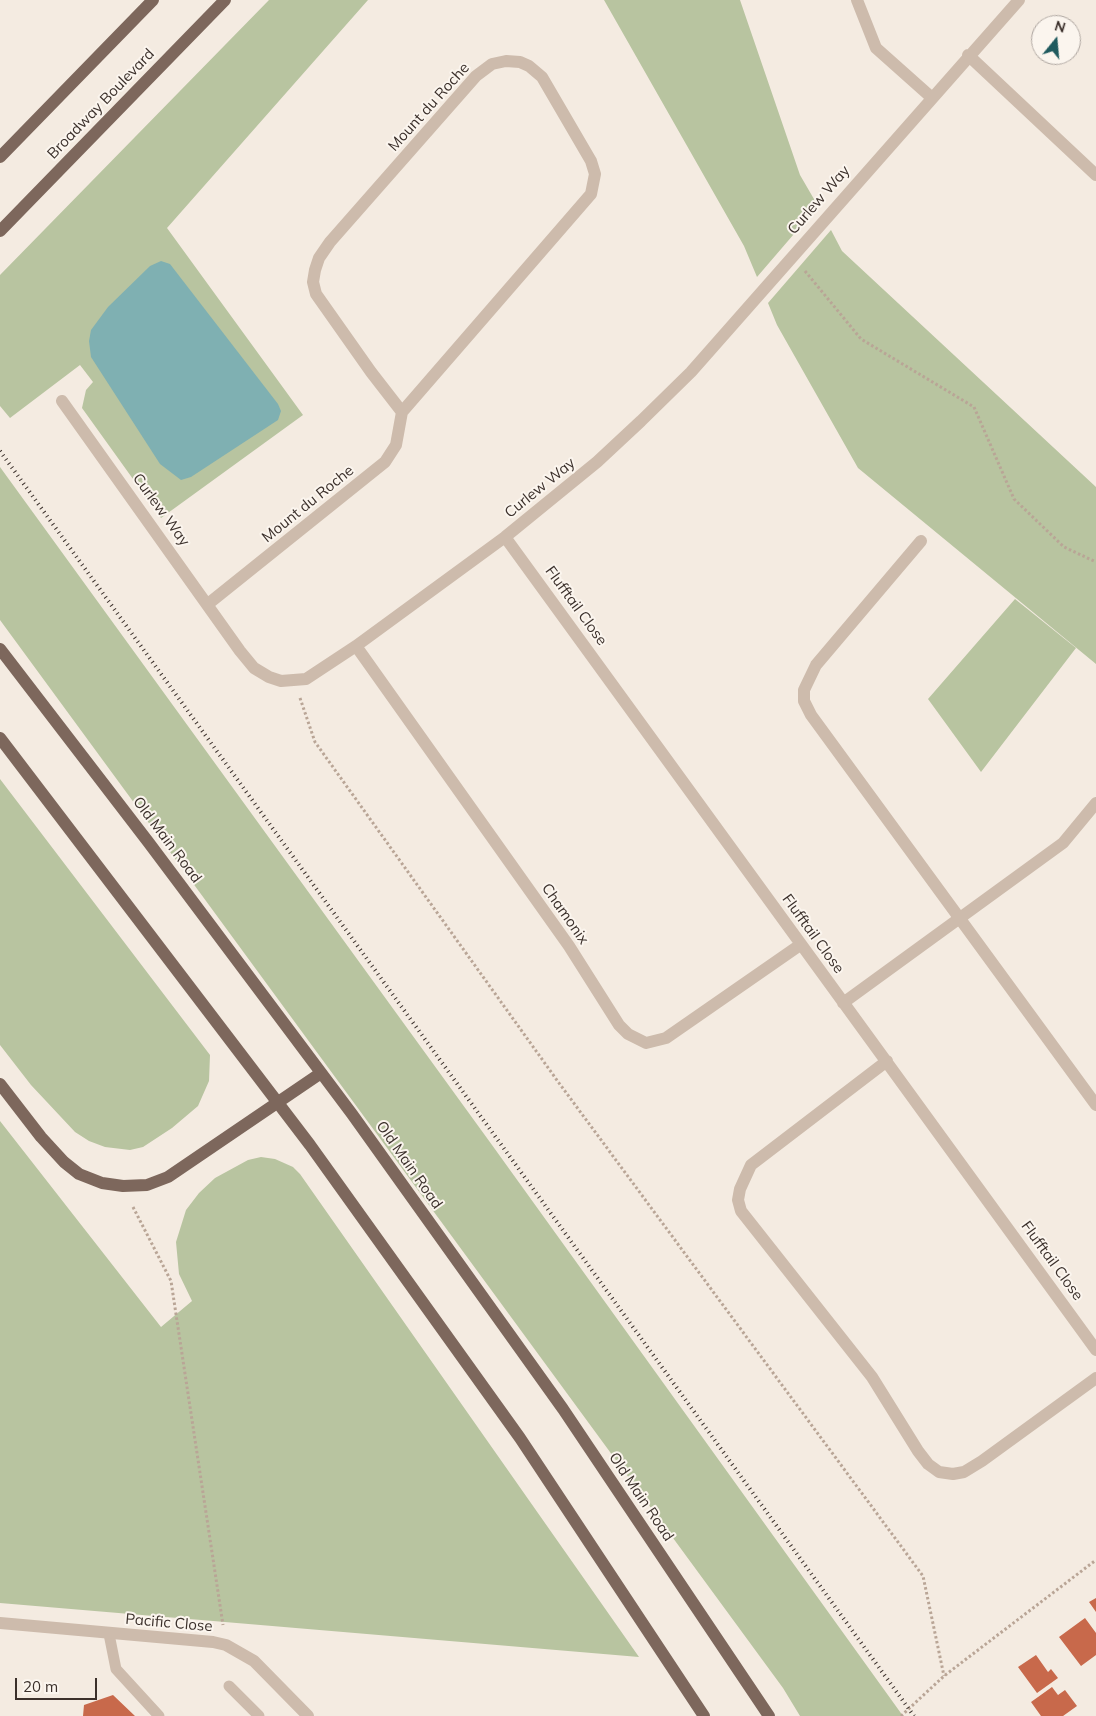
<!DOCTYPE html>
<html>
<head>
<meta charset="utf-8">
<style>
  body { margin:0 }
  #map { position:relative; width:1096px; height:1716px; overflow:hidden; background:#f4ebe1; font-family:Mulish,sans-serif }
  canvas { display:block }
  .north { position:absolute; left:1031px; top:15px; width:50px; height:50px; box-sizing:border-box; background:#fbf5ee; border:1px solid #aea6a0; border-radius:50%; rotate:17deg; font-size:14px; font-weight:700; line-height:20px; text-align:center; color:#3b302b }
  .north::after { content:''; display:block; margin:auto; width:18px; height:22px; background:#1f5a5e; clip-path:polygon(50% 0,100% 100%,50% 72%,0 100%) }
  .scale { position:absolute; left:15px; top:1678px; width:82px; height:22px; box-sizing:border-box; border:2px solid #3b302b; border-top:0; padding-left:6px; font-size:15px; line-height:18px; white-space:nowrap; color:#3b302b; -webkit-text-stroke:4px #fbf5ee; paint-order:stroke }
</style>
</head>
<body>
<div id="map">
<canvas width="1096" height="1716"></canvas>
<div class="north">N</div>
<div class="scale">20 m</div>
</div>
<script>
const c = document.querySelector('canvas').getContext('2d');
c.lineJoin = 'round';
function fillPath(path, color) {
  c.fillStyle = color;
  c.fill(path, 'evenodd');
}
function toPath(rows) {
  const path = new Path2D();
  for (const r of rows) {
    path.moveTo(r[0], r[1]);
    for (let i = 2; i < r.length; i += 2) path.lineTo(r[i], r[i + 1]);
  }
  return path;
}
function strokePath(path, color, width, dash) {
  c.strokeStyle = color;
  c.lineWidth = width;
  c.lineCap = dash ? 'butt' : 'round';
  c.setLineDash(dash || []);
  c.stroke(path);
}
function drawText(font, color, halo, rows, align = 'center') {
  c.font = font + ' Mulish,sans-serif';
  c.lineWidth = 4;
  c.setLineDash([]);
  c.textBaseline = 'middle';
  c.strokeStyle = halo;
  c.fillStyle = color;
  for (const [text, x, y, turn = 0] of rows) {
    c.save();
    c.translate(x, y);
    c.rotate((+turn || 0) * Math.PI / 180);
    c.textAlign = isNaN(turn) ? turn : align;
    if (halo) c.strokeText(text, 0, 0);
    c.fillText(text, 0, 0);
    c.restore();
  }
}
const green = toPath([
  [269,0,368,0,167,228,303,415,161,518,82,408,86,390,93,382,80,365,10,418,0,406,0,275],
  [604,0,740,0,800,175,818,206,757,277,744,246],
  [831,230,842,251,1096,487,1096,664,858,468,777,325,768,303],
  [0,467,492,1145,903,1716,800,1716,783,1688,0,620],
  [1015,599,1076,648,981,772,928,699],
  [0,779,210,1055,209,1081,198,1106,172,1128,143,1147,130,1150,105,1147,89,1141,75,1132,31,1085,0,1045],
  [0,1121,161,1327,192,1301,179,1274,176,1242,186,1210,199,1193,215,1178,248,1160,261,1157,275,1159,293,1167,300,1174,639,1657,0,1603]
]);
const water = toPath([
  [161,261,170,264,278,404,281,411,278,420,191,477,181,480,160,464,91,357,89,341,91,330,108,307,150,266]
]);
const building = toPath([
  [1096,1598,1096,1612,1089,1602],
  [1085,1618,1096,1633,1096,1655,1081,1666,1059,1637],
  [1036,1655,1048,1672,1051,1669,1058,1678,1037,1693,1018,1667],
  [1052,1687,1058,1695,1065,1690,1077,1706,1063,1716,1041,1716,1031,1702],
  [113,1695,135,1716,83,1716,84,1705]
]);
const path = toPath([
  [805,271,861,339,974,407,1014,499,1064,547,1096,562],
  [300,698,315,742,559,1083,923,1576,944,1676],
  [133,1207,171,1281,223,1625],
  [901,1716,944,1676,1096,1560]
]);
const service = toPath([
  [109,1634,116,1669,159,1716],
  [229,1686,259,1716]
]);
const minor = toPath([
  [857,0,876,48,931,97],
  [968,55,1096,175],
  [62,401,240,651,254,668,269,677,281,681,306,679,356,646,505,537,597,462,641,421,691,372,1019,0],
  [505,537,1096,1350],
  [921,541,816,665,804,690,804,701,811,715,1096,1105],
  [208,604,385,462,396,445,402,412,591,194,595,174,591,161,542,77,529,66,520,62,506,61,492,64,476,76,330,242,319,258,315,270,313,282,316,294,371,372,402,412],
  [356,646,569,946,619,1025,628,1034,646,1043,666,1038,800,945],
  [843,1003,1063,843,1096,803],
  [887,1061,751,1165,740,1189,738,1200,741,1211,872,1377,918,1451,928,1464,939,1472,953,1474,964,1472,982,1461,1096,1378],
  [0,1623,213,1642,226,1645,254,1661,308,1716]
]);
const primary = toPath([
  [0,157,153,0],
  [0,231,225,0],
  [0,649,149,843,352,1114,563,1409,769,1716],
  [0,738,310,1145,520,1438,704,1716],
  [0,1084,41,1137,64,1162,79,1174,102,1183,123,1186,147,1185,168,1177,321,1073]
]);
const rail = toPath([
  [0,451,914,1716]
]);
const streetNames = [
  ["Broadway Boulevard",101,104,-46],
  ["Mount du Roche",429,107,-48],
  ["Curlew Way",819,200,-49],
  ["Curlew Way",540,488,-39],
  ["Mount du Roche",308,504,-39],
  ["Curlew Way",161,510,54],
  ["Flufftail Close",576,606,54],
  ["Old Main Road",167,840,53],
  ["Chamonix",565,914,55],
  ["Flufftail Close",813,934,54],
  ["Old Main Road",409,1165,55],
  ["Flufftail Close",1052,1261,54],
  ["Old Main Road",641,1497,56],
  ["Pacific Close",169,1623,5]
];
fillPath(green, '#b8c4a0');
fillPath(water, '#7fb0b2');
fillPath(building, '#c8694b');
strokePath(path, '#b9a596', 3, [2.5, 2.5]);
strokePath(service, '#cdbbac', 11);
strokePath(minor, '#cdbbac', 12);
strokePath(primary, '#7d675c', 12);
strokePath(rail, '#3b302b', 4, [1, 4]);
drawText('15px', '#3b302b', '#fbf5ee', streetNames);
</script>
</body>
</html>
